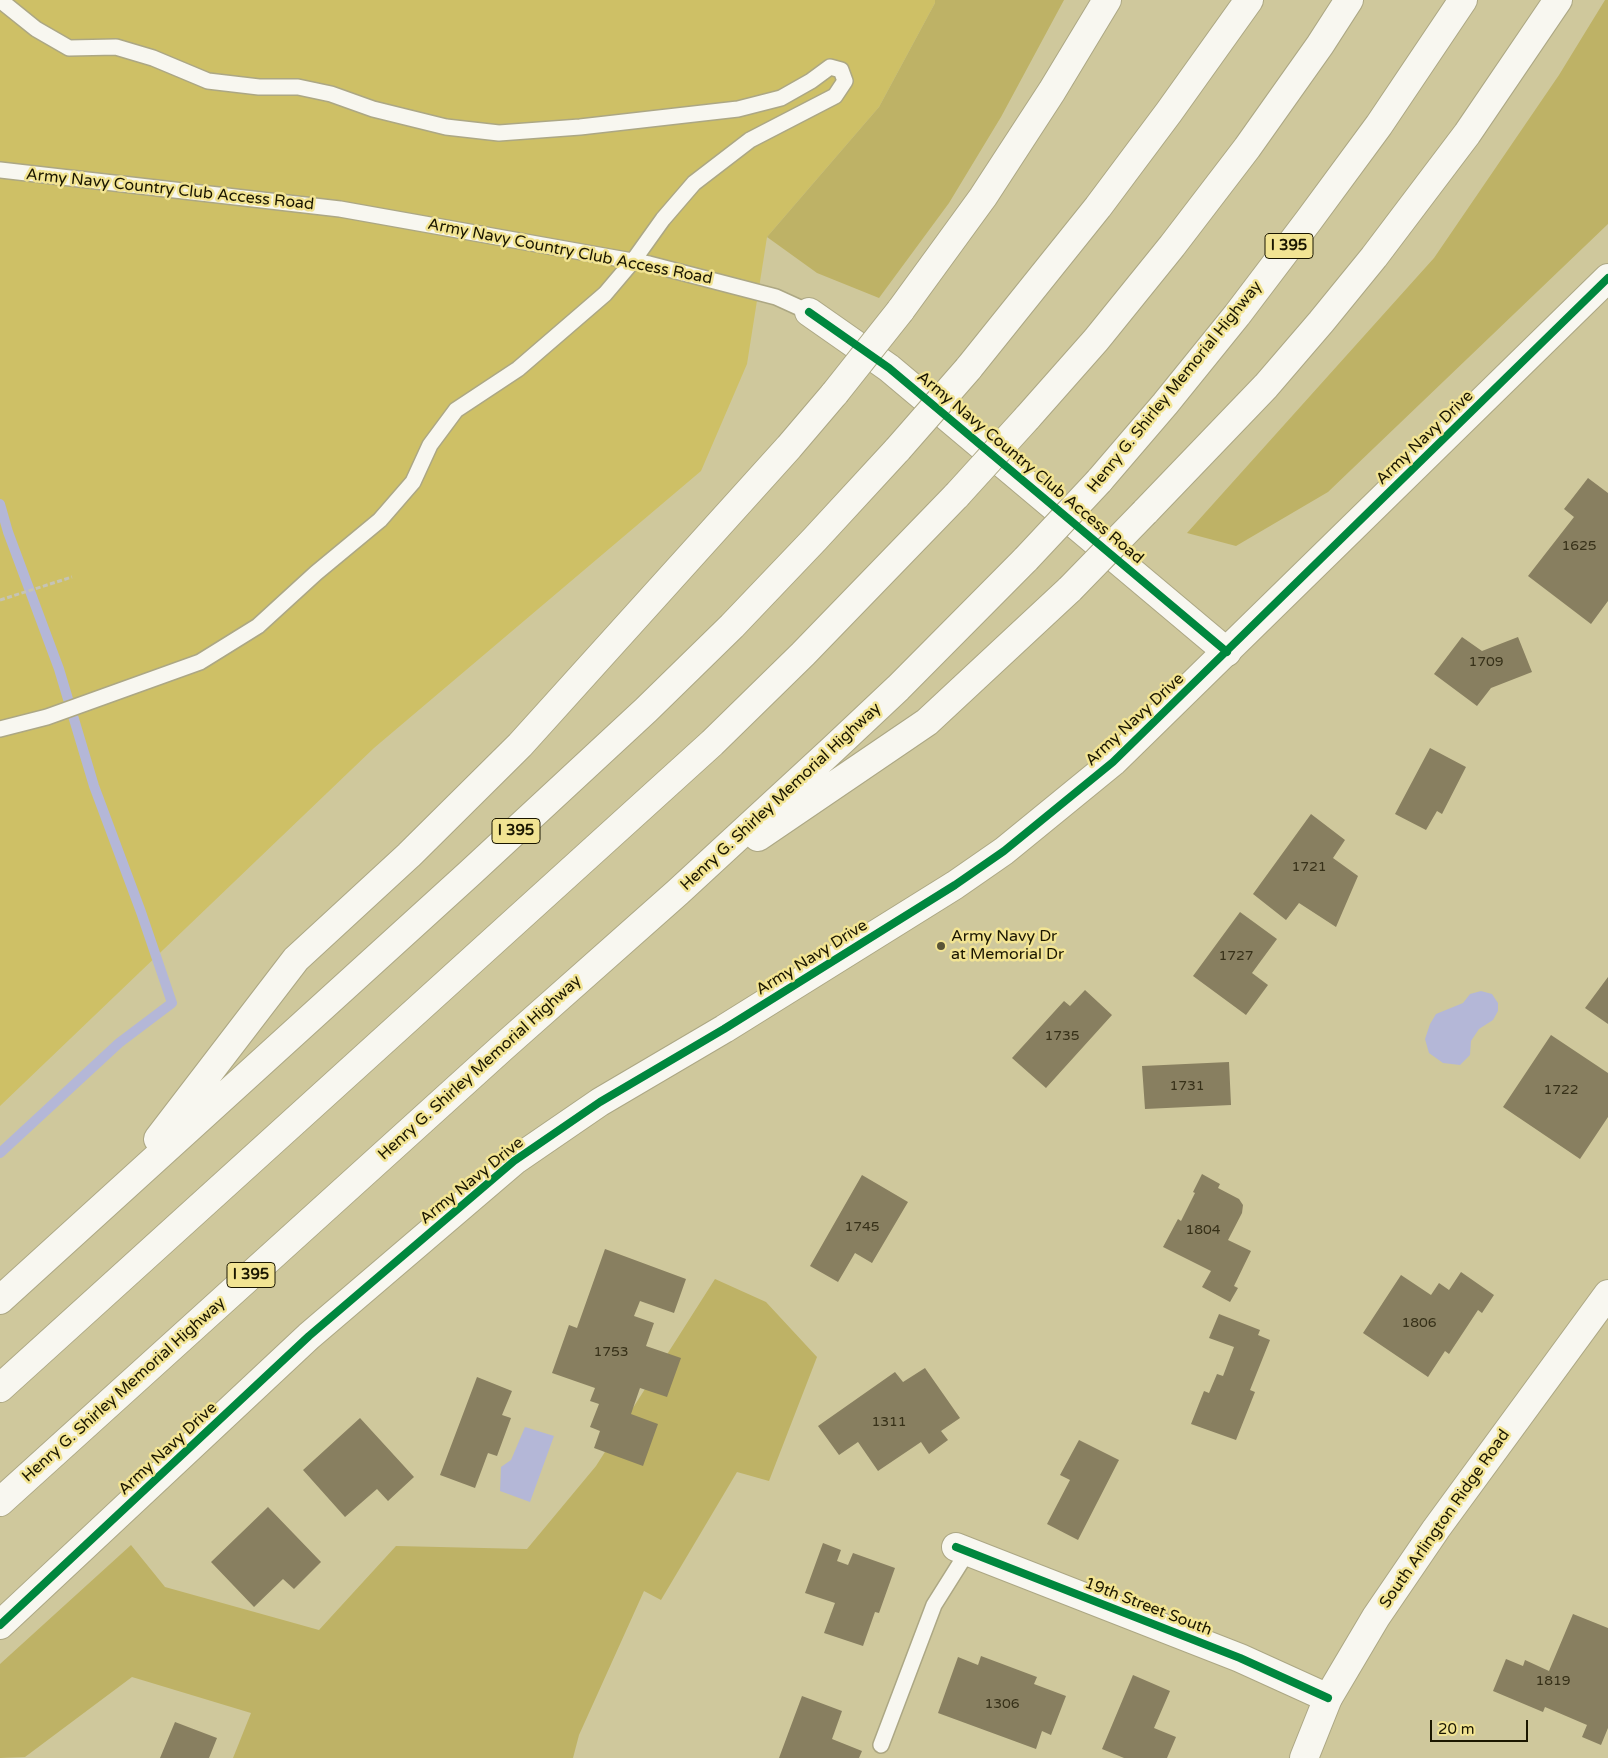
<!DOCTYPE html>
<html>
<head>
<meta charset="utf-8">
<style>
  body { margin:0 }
  #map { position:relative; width:1608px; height:1758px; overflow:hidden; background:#cfc89c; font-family:"Varela Round",sans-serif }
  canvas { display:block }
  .scale { position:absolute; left:1430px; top:1720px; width:98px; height:22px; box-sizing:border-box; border:2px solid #1a1600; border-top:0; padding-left:6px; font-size:15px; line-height:18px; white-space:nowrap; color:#1a1600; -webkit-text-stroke:4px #f2e493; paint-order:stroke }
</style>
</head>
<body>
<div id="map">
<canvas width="1608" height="1758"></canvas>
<div class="scale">20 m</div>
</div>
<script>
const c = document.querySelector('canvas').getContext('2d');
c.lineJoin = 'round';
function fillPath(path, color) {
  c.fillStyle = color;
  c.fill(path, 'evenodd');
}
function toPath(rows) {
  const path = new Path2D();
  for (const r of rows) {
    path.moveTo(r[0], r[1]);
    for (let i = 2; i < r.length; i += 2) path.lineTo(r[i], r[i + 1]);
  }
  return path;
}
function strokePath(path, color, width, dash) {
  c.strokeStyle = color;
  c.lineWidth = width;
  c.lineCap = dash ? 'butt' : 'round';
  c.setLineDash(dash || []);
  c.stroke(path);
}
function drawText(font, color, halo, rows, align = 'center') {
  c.font = font + ' "Varela Round",sans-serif';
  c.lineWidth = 5;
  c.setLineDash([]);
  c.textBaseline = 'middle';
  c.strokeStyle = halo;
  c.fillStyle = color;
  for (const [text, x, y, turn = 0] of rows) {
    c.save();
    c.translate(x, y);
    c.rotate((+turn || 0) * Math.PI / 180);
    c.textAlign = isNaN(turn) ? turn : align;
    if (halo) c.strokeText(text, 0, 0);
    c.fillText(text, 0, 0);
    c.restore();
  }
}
const green = toPath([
  [0,0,935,0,935,3,879,107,767,237,747,364,701,471,374,748,0,1106]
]);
const forest = toPath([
  [935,0,1064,0,1001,117,949,203,879,298,817,273,767,237,879,107,935,3],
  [1605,0,1608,0,1608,224,1328,492,1236,546,1187,533,1434,258,1559,75],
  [715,1279,766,1302,817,1357,769,1481,737,1472,661,1600,644,1591,579,1735,573,1758,233,1758,251,1713,132,1677,25,1757,0,1758,0,1664,131,1545,165,1587,319,1630,396,1546,527,1549,596,1466]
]);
const water = toPath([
  [1481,991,1492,994,1498,1003,1498,1011,1493,1020,1479,1029,1471,1041,1470,1055,1460,1065,1443,1063,1429,1053,1425,1039,1430,1024,1436,1014,1463,1003,1470,994],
  [525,1427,554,1436,530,1502,500,1491,501,1467,511,1460]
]);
const stream = toPath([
  [0,504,8,532,59,669,94,786,141,912,172,1003,119,1043,0,1153]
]);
const building = toPath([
  [1588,478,1608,493,1608,601,1591,624,1528,576,1574,517,1564,509],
  [1462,637,1482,651,1518,637,1532,672,1491,688,1477,706,1434,674],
  [1430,748,1466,767,1442,814,1437,811,1426,830,1395,814],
  [1311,814,1345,840,1333,858,1358,876,1336,927,1299,903,1286,920,1253,894],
  [1240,912,1277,939,1252,973,1268,985,1246,1015,1193,976],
  [1608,977,1608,1024,1585,1008],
  [1085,990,1112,1015,1046,1088,1012,1058,1064,1001,1070,1006],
  [1551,1035,1608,1073,1608,1117,1580,1159,1503,1107],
  [1229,1062,1231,1105,1145,1109,1142,1066],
  [1202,1174,1220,1184,1218,1188,1239,1199,1243,1205,1242,1213,1228,1240,1251,1251,1234,1286,1238,1288,1230,1302,1202,1287,1211,1271,1163,1247,1178,1219,1181,1221,1195,1193,1193,1192],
  [862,1175,908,1202,872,1263,855,1253,838,1282,810,1266],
  [605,1249,686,1279,674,1313,640,1301,634,1316,654,1323,646,1346,681,1358,667,1397,640,1388,631,1414,658,1424,643,1466,594,1448,600,1431,590,1427,599,1404,590,1401,595,1388,552,1373,569,1325,577,1328],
  [1461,1272,1494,1295,1482,1313,1478,1310,1449,1354,1445,1351,1428,1377,1363,1333,1401,1275,1431,1295,1439,1283,1449,1290],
  [1219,1314,1260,1330,1258,1335,1270,1340,1250,1390,1255,1392,1236,1440,1191,1424,1204,1391,1209,1393,1217,1374,1223,1376,1234,1347,1209,1338],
  [925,1368,960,1418,941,1431,948,1440,929,1454,921,1442,878,1471,858,1442,839,1455,818,1426,895,1372,903,1382],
  [477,1377,512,1391,502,1415,511,1418,497,1456,488,1453,475,1488,440,1475],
  [360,1418,414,1477,388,1501,377,1489,345,1517,303,1470],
  [1079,1440,1119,1460,1078,1540,1047,1524,1070,1480,1060,1475],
  [268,1507,321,1562,294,1589,283,1579,254,1607,211,1562],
  [823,1543,841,1550,837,1561,848,1565,853,1553,895,1568,879,1613,875,1612,863,1646,824,1633,835,1603,805,1593],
  [1573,1614,1608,1628,1608,1728,1601,1745,1582,1737,1587,1725,1545,1707,1543,1712,1493,1691,1506,1659,1523,1666,1525,1660,1549,1671],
  [981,1656,1037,1677,1034,1684,1066,1696,1051,1735,1042,1731,1036,1749,938,1713,958,1657,978,1665],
  [1133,1675,1170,1691,1154,1728,1176,1737,1167,1758,1124,1758,1102,1749],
  [802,1696,842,1711,832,1739,862,1751,859,1758,779,1758],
  [175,1722,217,1738,209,1758,160,1758]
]);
const path = toPath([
  [0,600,72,577]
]);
const service = toPath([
  [0,170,340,209,649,264,776,297,809,312],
  [0,729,47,717,200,662,258,626,316,573,380,520,413,482,430,445,456,410,518,369,605,294,633,261,663,219,694,183,750,140,835,96,845,81,841,70,830,67,811,81,781,98,738,109,580,127,499,133,446,127,373,109,331,94,298,87,259,87,208,81,153,58,116,47,69,48,36,29,0,0],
  [881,1745,934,1605,968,1551]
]);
const minor = toPath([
  [809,312,889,368,1227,652],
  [956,1547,1240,1658,1328,1698]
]);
const tertiary = toPath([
  [0,1625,309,1336,514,1161,600,1102,724,1029,955,885,1004,851,1113,762,1608,278]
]);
const secondary = toPath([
  [1304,1758,1328,1698,1376,1617,1436,1529,1608,1294]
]);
const motorway = toPath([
  [900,311,983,197,1052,91,1107,0],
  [968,369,1098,207,1169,112,1249,0],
  [1027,418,1096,340,1172,246,1247,148,1320,45,1349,0],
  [1099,481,1165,404,1237,315,1309,220,1379,125,1463,0],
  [1145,512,1266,386,1321,322,1374,257,1467,134,1558,0],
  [758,837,927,722,1070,589],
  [158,1139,296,959,409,855,520,745,789,447,835,393],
  [0,1300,470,873,646,710,732,626,815,539,898,449],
  [0,1388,712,743,803,654,957,495],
  [0,1502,503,1047,678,892,832,750,898,688,1026,559]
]);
const motorwayBridge = toPath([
  [835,393,900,311],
  [898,449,968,369],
  [957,495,1027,418],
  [1026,559,1099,481],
  [1070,589,1145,512]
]);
const cycleway = toPath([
  [809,312,889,368,1227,652],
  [956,1547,1240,1658,1328,1698],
  [0,1625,309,1336,514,1161,600,1102,724,1029,955,885,1004,851,1113,762,1608,278]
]);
const markers = [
  [941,946,5,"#595437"]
];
const numberNames = [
  ["1625",1579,546],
  ["1709",1486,662],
  ["1721",1309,867],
  ["1727",1236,956],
  ["1735",1062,1036],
  ["1731",1187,1086],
  ["1722",1561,1090],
  ["1745",862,1227],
  ["1804",1203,1230],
  ["1806",1419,1323],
  ["1753",611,1352],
  ["1311",889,1422],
  ["1819",1553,1681],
  ["1306",1002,1704]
];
const shields = [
  [1289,246,48],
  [516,831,48],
  [251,1275,48]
];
const shieldNames = [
  ["I 395",1289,246],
  ["I 395",516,831],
  ["I 395",251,1275]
];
const streetNames = [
  ["Army Navy Country Club Access Road",170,190,6],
  ["Army Navy Country Club Access Road",570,252,11],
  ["Henry G. Shirley Memorial Highway",1175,387,-51],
  ["Army Navy Drive",1425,438,-44],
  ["Army Navy Country Club Access Road",1030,468,40],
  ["Army Navy Drive",1135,720,-43],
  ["Henry G. Shirley Memorial Highway",781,797,-43],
  ["Army Navy Drive",812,958,-32],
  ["Henry G. Shirley Memorial Highway",480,1068,-42],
  ["Army Navy Drive",472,1181,-39],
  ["Henry G. Shirley Memorial Highway",124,1390,-42],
  ["Army Navy Drive",168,1449,-43],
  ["South Arlington Ridge Road",1445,1519,-55],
  ["19th Street South",1148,1607,21]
];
const poiNames = [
  ["Army Navy Dr",951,937],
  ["at Memorial Dr",951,955]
];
fillPath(green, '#cec066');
fillPath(forest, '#beb266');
fillPath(water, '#b4b7d7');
strokePath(stream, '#b4b7d7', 10);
fillPath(building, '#887f60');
strokePath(service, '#aca784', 18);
strokePath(minor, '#aca784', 30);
strokePath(tertiary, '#aca784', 30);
strokePath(secondary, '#aca784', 30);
strokePath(motorway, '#aca784', 30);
strokePath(path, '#c5c3b6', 3, [5, 2.5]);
strokePath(service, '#f8f7f0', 15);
strokePath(minor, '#f8f7f0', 28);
strokePath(tertiary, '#f8f7f0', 28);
strokePath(secondary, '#f8f7f0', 28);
strokePath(motorway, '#f8f7f0', 28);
strokePath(motorwayBridge, '#aca784', 30, []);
strokePath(motorwayBridge, '#f8f7f0', 28);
strokePath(cycleway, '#00873e', 8);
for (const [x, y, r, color] of markers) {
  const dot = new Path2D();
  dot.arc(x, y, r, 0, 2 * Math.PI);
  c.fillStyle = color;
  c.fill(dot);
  strokePath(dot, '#f2e493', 2);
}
drawText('14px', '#363018', null, numberNames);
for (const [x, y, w] of shields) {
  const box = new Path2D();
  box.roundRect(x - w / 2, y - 12.5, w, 25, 4);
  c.fillStyle = '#f2e493';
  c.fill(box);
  strokePath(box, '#1a1600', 1);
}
drawText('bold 15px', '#1a1600', null, shieldNames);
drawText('16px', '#1a1600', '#f2e493', streetNames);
drawText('16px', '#1a1600', '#f2e493', poiNames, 'left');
</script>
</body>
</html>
